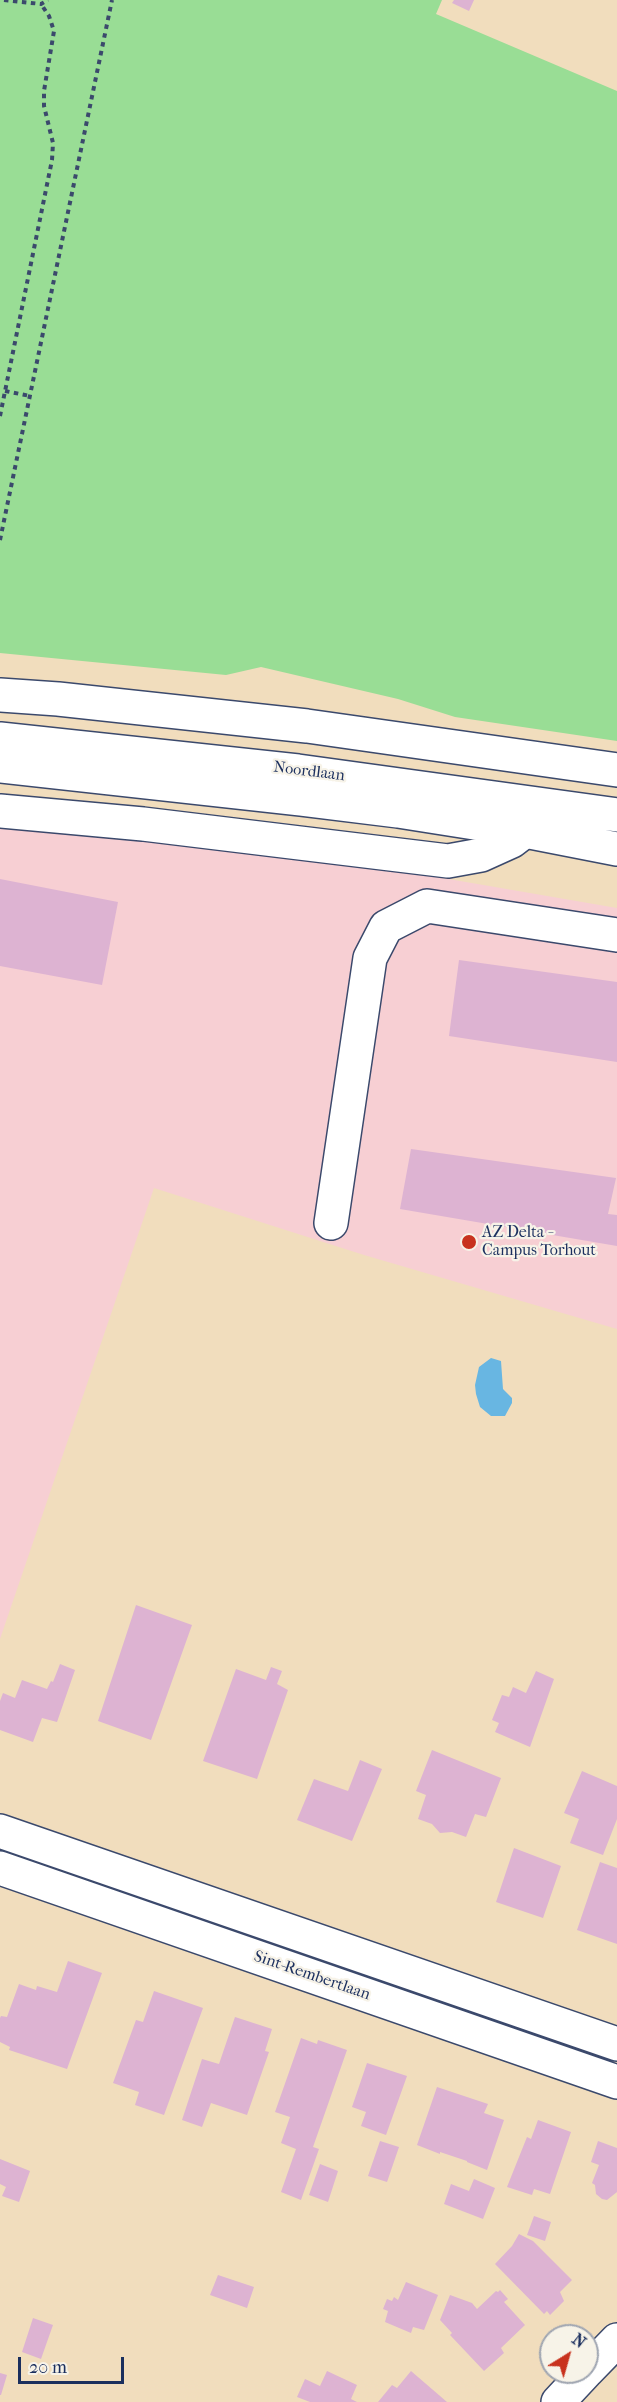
<!DOCTYPE html>
<html>
<head>
<meta charset="utf-8">
<style>
  body { margin:0 }
  #map { position:relative; width:617px; height:2402px; overflow:hidden; background:#f1ddbd; font-family:"IM FELL French Canon",serif }
  canvas { display:block }
  .north { position:absolute; left:539px; top:2324px; width:60px; height:60px; box-sizing:border-box; background:#f7f3e8; border:2px solid #9fa5b1; border-radius:50%; rotate:37deg; font-size:16px; font-weight:700; line-height:24px; text-align:center; color:#1b2f5e }
  .north::after { content:''; display:block; margin:auto; width:21px; height:27px; background:#c8321e; clip-path:polygon(50% 0,100% 100%,50% 72%,0 100%) }
  .scale { position:absolute; left:18px; top:2357px; width:106px; height:27px; box-sizing:border-box; border:3px solid #1b2f5e; border-top:0; padding-left:8px; font-size:18px; line-height:21px; white-space:nowrap; color:#1b2f5e; -webkit-text-stroke:4px #f7f3e8; paint-order:stroke }
</style>
</head>
<body>
<div id="map">
<canvas width="617" height="2402"></canvas>
<div class="north">N</div>
<div class="scale">20 m</div>
</div>
<script>
const c = document.querySelector('canvas').getContext('2d');
c.lineJoin = 'round';
function fillPath(path, color) {
  c.fillStyle = color;
  c.fill(path, 'evenodd');
}
function toPath(rows) {
  const path = new Path2D();
  for (const r of rows) {
    path.moveTo(r[0], r[1]);
    for (let i = 2; i < r.length; i += 2) path.lineTo(r[i], r[i + 1]);
  }
  return path;
}
function strokePath(path, color, width, dash) {
  c.strokeStyle = color;
  c.lineWidth = width;
  c.lineCap = dash ? 'butt' : 'round';
  c.setLineDash(dash || []);
  c.stroke(path);
}
function drawText(font, color, halo, rows, align = 'center') {
  c.font = font + ' "IM FELL French Canon",serif';
  c.lineWidth = 4.5;
  c.setLineDash([]);
  c.textBaseline = 'middle';
  c.strokeStyle = halo;
  c.fillStyle = color;
  for (const [text, x, y, turn = 0] of rows) {
    c.save();
    c.translate(x, y);
    c.rotate((+turn || 0) * Math.PI / 180);
    c.textAlign = isNaN(turn) ? turn : align;
    if (halo) c.strokeText(text, 0, 0);
    c.fillText(text, 0, 0);
    c.restore();
  }
}
const built = toPath([
  [0,821,338,860,617,908,617,1329,364,1255,154,1188,0,1639]
]);
const green = toPath([
  [0,0,442,0,436,14,617,91,617,741,455,717,398,699,261,667,226,675,0,653]
]);
const water = toPath([
  [491,1358,501,1361,503,1389,512,1398,512,1403,505,1416,491,1416,480,1407,476,1394,475,1385,479,1367]
]);
const building = toPath([
  [454,0,474,0,469,11,452,3],
  [0,879,118,902,102,985,0,966],
  [459,960,617,982,617,1062,449,1036],
  [411,1149,616,1178,608,1214,617,1215,617,1246,400,1209],
  [136,1605,192,1625,151,1740,98,1721],
  [60,1664,75,1670,57,1722,42,1718,33,1742,0,1730,0,1701,3,1693,15,1698,22,1680,47,1689,51,1681,53,1682],
  [271,1667,282,1671,277,1684,288,1690,257,1779,203,1761,236,1669,266,1680],
  [536,1671,554,1679,530,1747,495,1732,499,1723,492,1720,502,1695,509,1697,513,1687,526,1693],
  [432,1750,501,1778,486,1817,475,1814,466,1837,452,1832,440,1833,432,1824,418,1819,426,1795,416,1791],
  [360,1760,382,1769,352,1841,297,1820,314,1779,348,1791],
  [582,1771,617,1786,617,1819,603,1855,570,1843,579,1819,564,1813],
  [514,1848,561,1866,543,1918,496,1902],
  [600,1862,617,1868,617,1944,577,1930],
  [68,1961,102,1973,67,2069,9,2050,10,2047,0,2042,0,2018,1,2016,7,2017,19,1984,36,1990,37,1986,57,1992],
  [154,1991,203,2008,164,2115,135,2105,139,2092,113,2083,136,2020,143,2022],
  [235,2017,272,2029,265,2051,269,2052,247,2115,211,2103,202,2127,182,2120,202,2059,219,2064],
  [301,2038,317,2044,318,2040,347,2050,313,2147,319,2149,301,2200,281,2192,296,2149,281,2143,290,2117,275,2112],
  [367,2063,407,2076,386,2135,361,2126,366,2112,352,2107],
  [437,2087,488,2104,484,2113,504,2120,487,2170,467,2162,467,2161,440,2152,440,2154,417,2145],
  [538,2120,571,2132,550,2194,534,2189,532,2195,507,2187,527,2137,531,2139],
  [380,2141,399,2147,387,2182,368,2176],
  [598,2141,617,2148,617,2192,607,2200,602,2199,596,2194,595,2185,592,2183,599,2165,591,2162],
  [0,2159,30,2171,19,2202,2,2196,6,2187,0,2184],
  [320,2164,338,2171,328,2202,309,2195],
  [474,2179,495,2188,483,2219,444,2204,451,2184,469,2191],
  [534,2216,551,2222,545,2241,527,2235],
  [519,2234,533,2241,572,2280,560,2292,564,2301,550,2315,547,2311,544,2314,495,2264,512,2246],
  [218,2275,254,2287,247,2308,210,2295],
  [406,2282,438,2295,424,2330,413,2327,411,2333,385,2322,388,2311,383,2309,387,2299,392,2301,394,2297,398,2300],
  [500,2290,508,2299,504,2302,525,2325,501,2348,504,2353,484,2371,450,2335,452,2333,440,2320,450,2295,472,2303,477,2309,496,2291,498,2292],
  [33,2318,53,2325,41,2359,22,2352],
  [327,2371,357,2385,351,2399,357,2402,310,2402,297,2397,305,2379,320,2386],
  [411,2371,447,2402,378,2402,392,2385,397,2388],
  [0,2373,7,2375,1,2395,0,2395]
]);
const path = toPath([
  [4,0,41,4,48,0],
  [5,391,30,396],
  [0,416,52,160,53,143,44,106,44,91,54,31,49,16,41,4],
  [0,540,112,0]
]);
const minor = toPath([
  [0,695,58,699,307,726,617,770],
  [0,811,143,824,448,861,481,855,512,841,525,831],
  [331,1223,370,958,386,927,427,906,617,935],
  [0,1831,617,2044],
  [0,1868,617,2082],
  [587,2371,617,2340],
  [558,2402,586,2372]
]);
const major = toPath([
  [0,739,298,771,617,815],
  [0,766,301,799,398,811,525,831,617,849]
]);
const markers = [
  [469,1242,8,"#c8321e"]
];
const streetNames = [
  ["Noordlaan",309,772,7],
  ["Sint-Rembertlaan",312,1976,19]
];
const poiNames = [
  ["AZ Delta -",482,1233],
  ["Campus Torhout",482,1251]
];
fillPath(built, '#f7cfd3');
fillPath(green, '#99dd95');
fillPath(water, '#68b6e2');
fillPath(building, '#ddb3d2');
strokePath(minor, '#3b496c', 36);
strokePath(major, '#3b496c', 36);
strokePath(path, '#3b496c', 4, [4.5, 4.5]);
strokePath(minor, '#fff', 33);
strokePath(major, '#fff', 33);
for (const [x, y, r, color] of markers) {
  const dot = new Path2D();
  dot.arc(x, y, r, 0, 2 * Math.PI);
  c.fillStyle = color;
  c.fill(dot);
  strokePath(dot, '#f7f3e8', 2);
}
drawText('16px', '#1b2f5e', '#f7f3e8', streetNames);
drawText('16px', '#1b2f5e', '#f7f3e8', poiNames, 'left');
</script>
</body>
</html>
